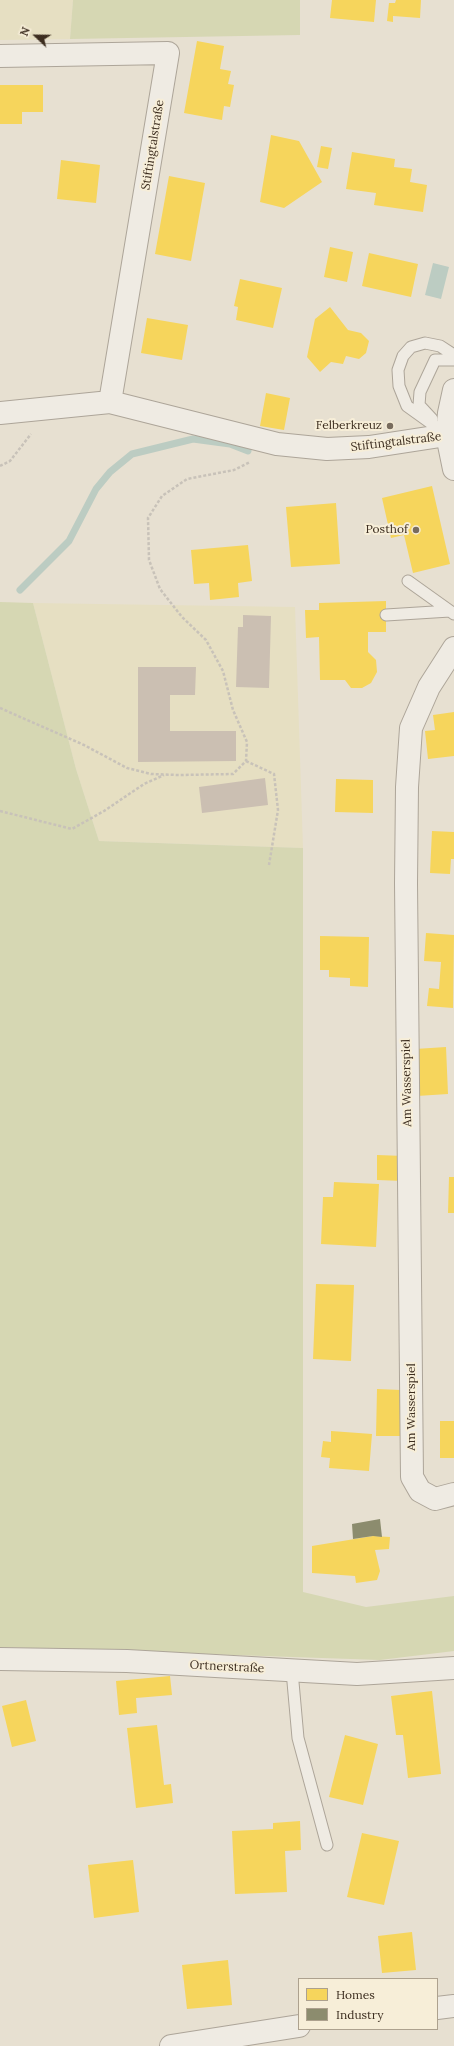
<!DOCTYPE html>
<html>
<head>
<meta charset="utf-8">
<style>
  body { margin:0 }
  #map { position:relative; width:454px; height:2046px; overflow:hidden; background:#e7e0d1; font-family:Lora,serif }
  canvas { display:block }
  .legend { position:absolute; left:298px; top:1978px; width:140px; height:52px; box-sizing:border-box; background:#f7eed8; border:1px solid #ada18e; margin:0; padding:5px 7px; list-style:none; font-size:12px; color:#3d2e20 }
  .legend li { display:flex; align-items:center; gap:8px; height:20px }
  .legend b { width:20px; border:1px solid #ada18e }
  .north { position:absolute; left:16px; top:16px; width:40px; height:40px; -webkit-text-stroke:3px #f7eed8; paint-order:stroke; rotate:292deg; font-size:11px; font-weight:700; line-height:16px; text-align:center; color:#3d2e20 }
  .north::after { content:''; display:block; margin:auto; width:14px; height:18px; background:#3d2e20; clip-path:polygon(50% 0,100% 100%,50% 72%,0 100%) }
</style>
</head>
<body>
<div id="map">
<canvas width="454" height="2046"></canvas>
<ul class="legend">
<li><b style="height:11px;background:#f6d55c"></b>Homes</li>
<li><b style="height:11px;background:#8c8c6e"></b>Industry</li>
</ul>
<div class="north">N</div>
</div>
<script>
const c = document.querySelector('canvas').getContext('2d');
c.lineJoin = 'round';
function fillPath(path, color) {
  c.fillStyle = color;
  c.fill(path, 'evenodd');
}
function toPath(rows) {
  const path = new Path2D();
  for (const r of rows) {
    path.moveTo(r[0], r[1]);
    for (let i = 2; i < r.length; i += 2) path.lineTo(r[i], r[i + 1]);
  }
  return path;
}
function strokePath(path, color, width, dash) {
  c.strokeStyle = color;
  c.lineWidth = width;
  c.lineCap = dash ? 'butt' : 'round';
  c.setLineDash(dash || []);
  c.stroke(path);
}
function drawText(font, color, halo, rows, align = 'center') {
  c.font = font + ' Lora,serif';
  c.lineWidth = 4;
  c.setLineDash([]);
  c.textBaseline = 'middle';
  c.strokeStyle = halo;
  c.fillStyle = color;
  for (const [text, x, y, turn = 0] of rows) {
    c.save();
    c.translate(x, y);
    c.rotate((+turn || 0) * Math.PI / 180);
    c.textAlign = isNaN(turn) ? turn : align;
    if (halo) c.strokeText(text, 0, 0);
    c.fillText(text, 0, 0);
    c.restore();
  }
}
const farmland = toPath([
  [0,0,73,0,70,39,0,40],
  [33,603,295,607,303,848,99,841,76,769]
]);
const green = toPath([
  [73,0,300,0,300,35,70,39],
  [0,602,33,603,76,769,99,841,303,848,303,1592,366,1607,454,1596,454,1651,380,1660,0,1647]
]);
const water = toPath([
  [433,263,449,267,441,299,425,295]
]);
const homes = toPath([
  [332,0,376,0,374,22,330,18],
  [396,0,421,0,420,18,393,16,393,22,387,21,389,3,395,3],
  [197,41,224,46,220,69,231,71,228,84,234,85,230,107,224,106,222,120,184,113],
  [0,85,43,85,43,112,22,112,22,124,0,124],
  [271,135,299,141,322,182,284,208,260,202],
  [321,146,332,148,328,169,317,167],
  [352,152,395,159,394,167,412,169,410,182,427,185,423,212,374,205,376,193,346,189],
  [61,160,100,165,96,203,57,199],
  [169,176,205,183,191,261,155,254],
  [330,247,353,252,347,282,324,277],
  [369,253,418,264,411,297,362,286],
  [240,279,282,288,273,328,236,320,238,307,234,306],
  [330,307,348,330,361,333,369,341,366,353,359,359,346,356,343,364,331,362,320,372,307,357,315,319],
  [147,318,188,325,182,360,141,353],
  [266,393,290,398,284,430,260,426],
  [432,486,450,564,413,573,404,535,391,538,382,498],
  [336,503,340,564,291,567,286,507],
  [248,545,252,581,238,583,239,597,210,600,209,583,194,584,191,550],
  [386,601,386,632,368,632,368,652,376,660,377,672,371,683,362,688,351,688,345,680,320,680,319,637,306,638,305,610,319,610,319,603],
  [454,712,454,756,428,759,425,731,435,730,433,715],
  [336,779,373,780,373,813,335,812],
  [432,831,454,832,454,859,451,859,450,874,430,873],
  [426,933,454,935,453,1008,427,1006,429,988,439,989,441,962,424,961],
  [320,936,369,937,368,987,350,986,350,978,329,977,329,970,320,970],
  [446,1047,448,1094,417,1096,415,1049],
  [377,1155,404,1156,403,1181,377,1180],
  [449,1177,454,1177,454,1213,448,1213],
  [334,1182,379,1184,376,1247,321,1244,323,1197,333,1197],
  [316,1284,354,1285,351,1361,313,1359],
  [377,1389,401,1390,401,1436,376,1436],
  [440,1421,454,1421,454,1458,440,1458],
  [331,1431,372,1434,369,1471,329,1468,330,1458,321,1457,323,1441,331,1442],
  [373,1536,390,1537,389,1549,375,1550,380,1571,377,1580,356,1583,355,1576,312,1573,312,1546],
  [170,1676,172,1695,136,1698,137,1713,119,1715,116,1681],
  [432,1691,441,1774,408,1778,403,1735,396,1735,391,1696],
  [26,1700,36,1741,12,1747,2,1706],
  [157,1725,164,1785,171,1784,173,1803,136,1808,127,1728],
  [345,1735,378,1744,363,1805,329,1797],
  [300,1821,301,1850,285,1851,287,1892,235,1894,232,1831,273,1829,273,1823],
  [362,1833,399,1841,384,1905,347,1897],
  [133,1860,139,1912,94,1918,88,1865],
  [412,1932,416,1970,382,1973,378,1936],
  [228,1960,232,2005,187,2009,182,1965]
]);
const industry = toPath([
  [380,1519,382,1537,373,1536,353,1539,352,1524]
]);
const stream = toPath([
  [20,590,69,541,96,489,110,472,132,454,193,439,230,444,248,451]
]);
const building = toPath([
  [243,615,271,616,269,688,236,687,238,627,243,627],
  [138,667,196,667,195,695,170,695,170,731,236,731,236,761,138,762],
  [265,778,268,805,202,813,199,787]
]);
const path = toPath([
  [0,466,10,461,31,434],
  [0,708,84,745,127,768,151,774,179,775,233,774,246,761,247,742,233,710,223,671,206,640,182,617,160,589,149,560,148,518,162,496,187,479,234,470,250,462],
  [246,761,274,774,278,810,269,865],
  [0,811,72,829,104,811,144,784,164,775]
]);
const service = toPath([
  [432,419,419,405,420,392,435,360,454,360],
  [446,434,407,406,399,386,398,370,403,356,411,347,425,343,440,346,454,355],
  [408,581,450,611],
  [386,615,450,611,454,614],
  [292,1671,298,1738,327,1845]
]);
const minor = toPath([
  [0,56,168,53,110,402],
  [0,413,110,402,277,444,327,449,369,447,447,435],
  [454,648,429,687,411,728,407,787,406,883,412,1477,420,1491,435,1499,454,1494],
  [0,1659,127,1661,357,1674,454,1668],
  [437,2008,454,2006],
  [171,2046,299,2026]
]);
const tertiary = toPath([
  [454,390,449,413,447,435,454,469]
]);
const markers = [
  [390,426,4,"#786c5e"],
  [416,530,4,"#786c5e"]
];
const streetNames = [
  ["Stiftingtalstraße",153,145,-81],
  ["Stiftingtalstraße",396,442,-7],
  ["Am Wasserspiel",407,1083,-91],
  ["Am Wasserspiel",412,1407,-90],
  ["Ortnerstraße",227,1667,3]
];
const poiNames = [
  ["Felberkreuz",382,426],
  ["Posthof",408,530]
];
fillPath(farmland, '#e6dfc2');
fillPath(green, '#d6d7b3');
fillPath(water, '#bcccc2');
fillPath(homes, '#f6d55c');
fillPath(industry, '#8c8c6e');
strokePath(stream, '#bcccc2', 7);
fillPath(building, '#cbbfb2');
strokePath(service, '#ada599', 13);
strokePath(minor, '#ada599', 24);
strokePath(tertiary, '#ada599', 24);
strokePath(path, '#c8c2b9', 2.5, [3, 2]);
strokePath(service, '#efebe3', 11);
strokePath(minor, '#efebe3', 22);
strokePath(tertiary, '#efebe3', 22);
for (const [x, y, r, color] of markers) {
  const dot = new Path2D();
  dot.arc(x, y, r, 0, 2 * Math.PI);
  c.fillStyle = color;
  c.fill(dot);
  strokePath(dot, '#f7eed8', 1.5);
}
drawText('12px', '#3d2e20', '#f7eed8', streetNames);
drawText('12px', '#3d2e20', '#f7eed8', poiNames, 'right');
</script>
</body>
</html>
